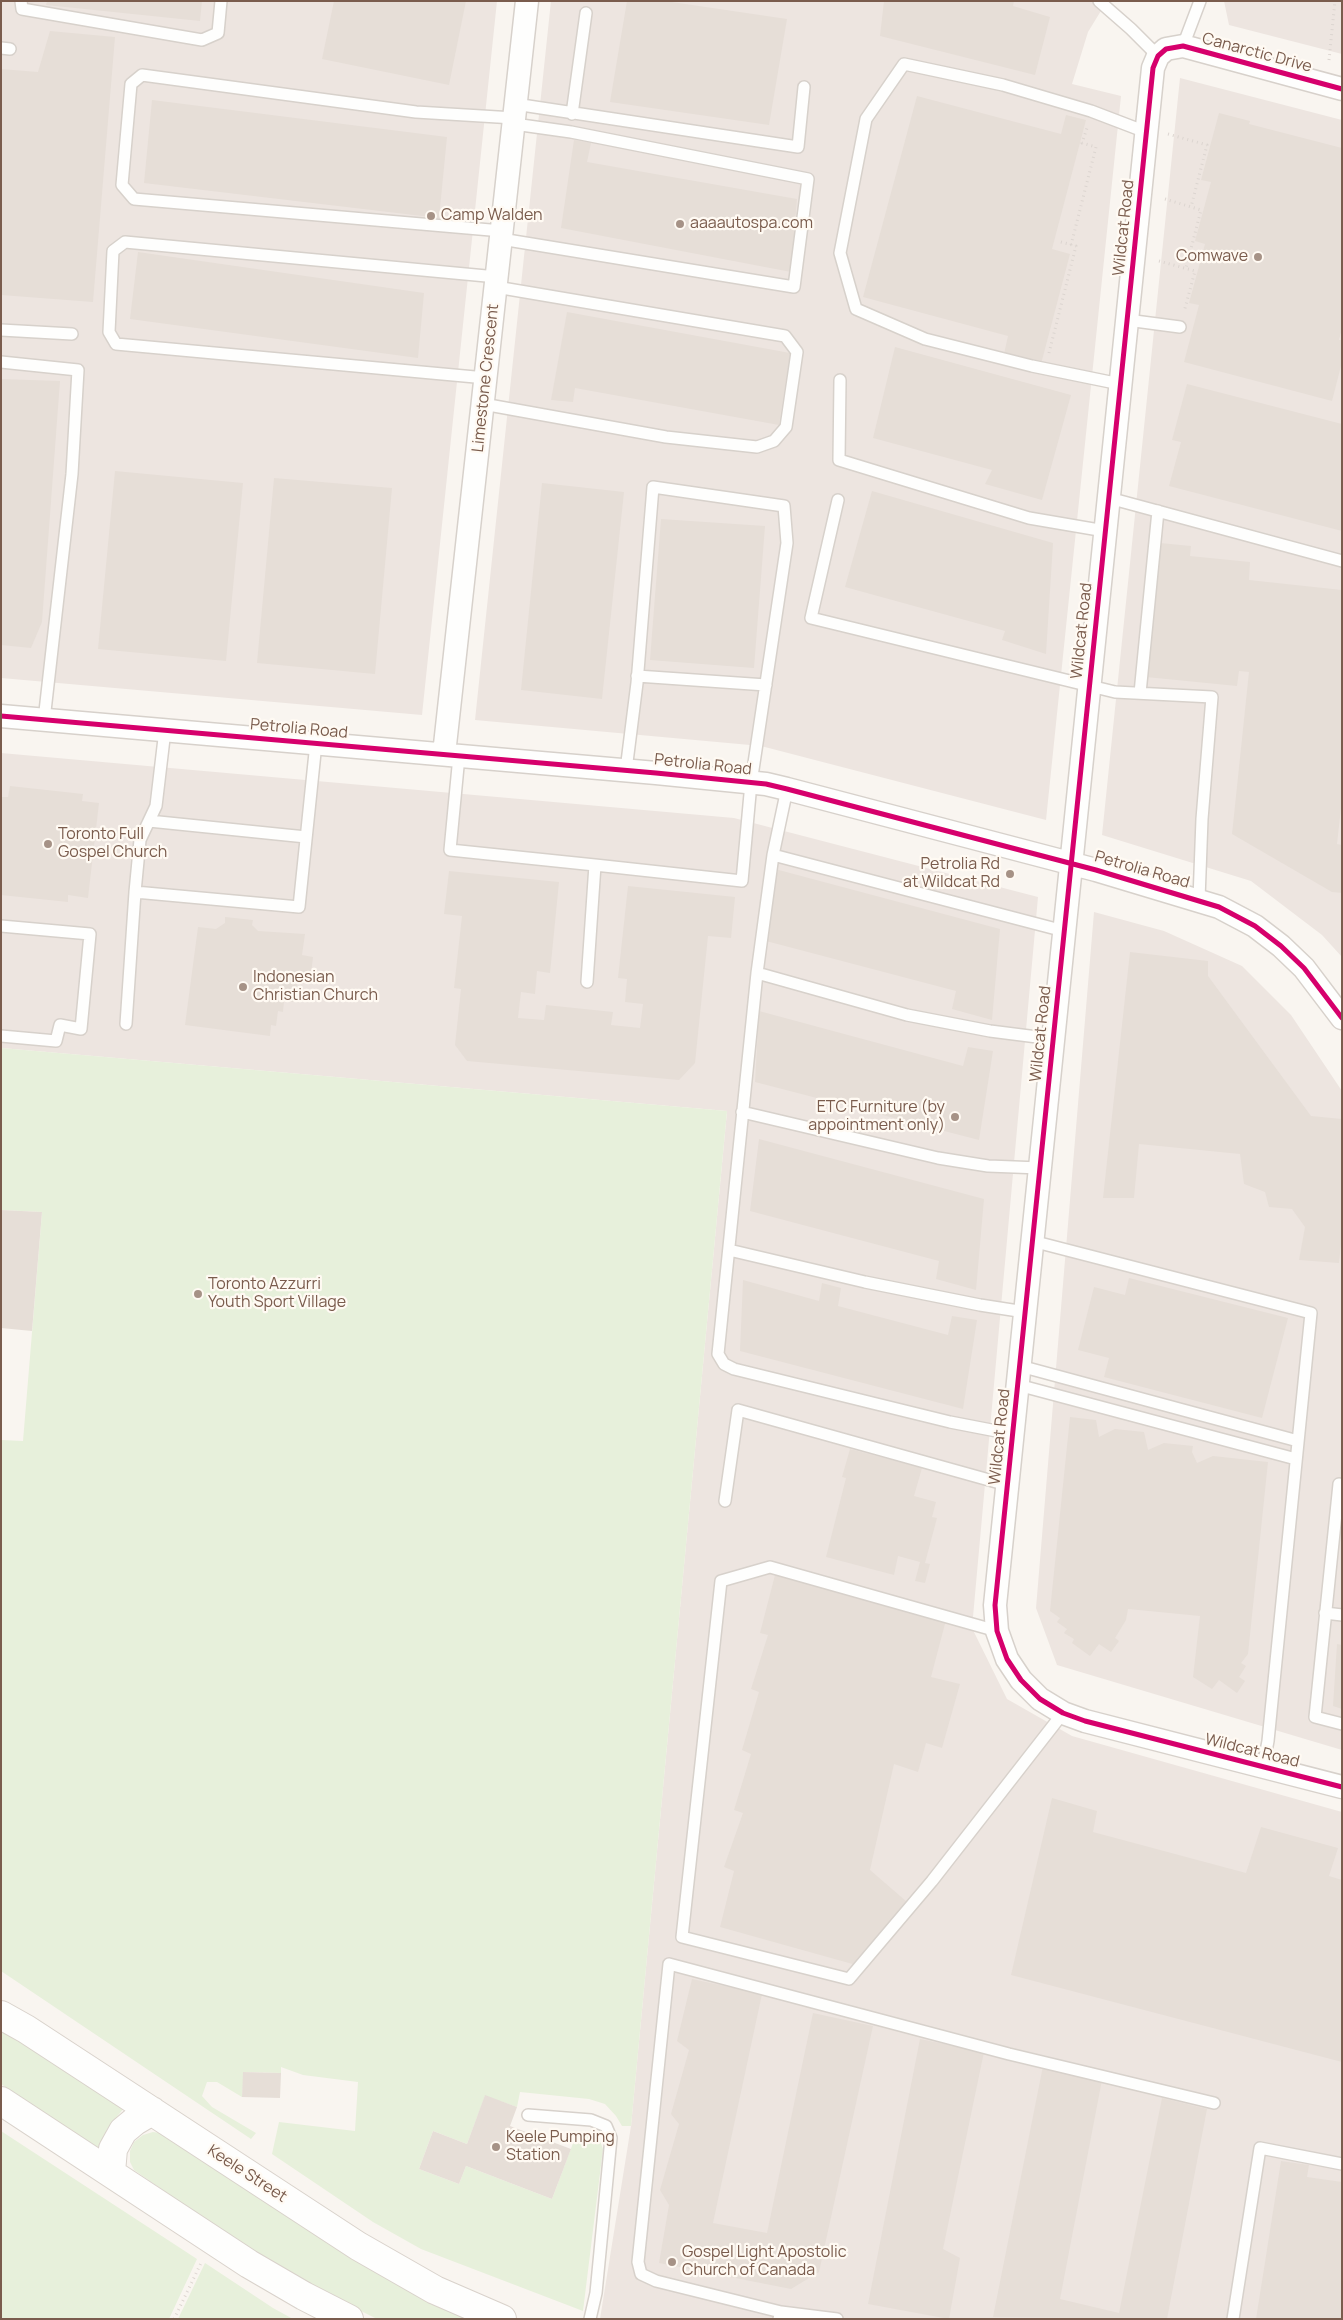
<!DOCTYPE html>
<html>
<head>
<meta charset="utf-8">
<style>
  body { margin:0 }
  #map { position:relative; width:1343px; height:2320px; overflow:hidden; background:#f9f5f0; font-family:Manrope,sans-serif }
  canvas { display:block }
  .frame { position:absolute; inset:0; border:2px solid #7a5c4d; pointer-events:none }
</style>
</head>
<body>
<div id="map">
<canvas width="1343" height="2320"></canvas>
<div class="frame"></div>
</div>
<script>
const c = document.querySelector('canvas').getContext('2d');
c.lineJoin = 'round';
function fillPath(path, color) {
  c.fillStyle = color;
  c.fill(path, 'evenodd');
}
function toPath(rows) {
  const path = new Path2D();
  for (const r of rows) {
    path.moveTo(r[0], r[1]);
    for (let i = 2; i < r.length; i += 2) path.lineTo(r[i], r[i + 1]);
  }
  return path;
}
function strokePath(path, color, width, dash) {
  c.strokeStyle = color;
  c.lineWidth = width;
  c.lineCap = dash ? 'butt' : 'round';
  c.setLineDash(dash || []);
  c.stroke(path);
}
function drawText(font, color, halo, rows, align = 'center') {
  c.font = font + ' Manrope,sans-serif';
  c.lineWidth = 4.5;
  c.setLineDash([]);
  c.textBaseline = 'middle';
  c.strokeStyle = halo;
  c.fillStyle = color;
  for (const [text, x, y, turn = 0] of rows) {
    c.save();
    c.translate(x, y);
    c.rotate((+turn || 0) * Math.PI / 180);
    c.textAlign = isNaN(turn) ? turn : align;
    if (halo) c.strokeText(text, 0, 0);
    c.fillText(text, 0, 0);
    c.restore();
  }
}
const industrial = toPath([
  [1,1,497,1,422,715,1,678],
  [551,1,1107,1,1088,32,1072,84,1121,96,1046,820,761,746,475,720],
  [1224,1,1342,1,1342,54,1229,25],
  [1180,78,1342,120,1342,957,1322,935,1251,881,1102,835],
  [1,753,734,818,1038,897,972,1628,1007,1699,1072,1736,1342,1812,1342,2319,600,2319,631,2126,727,1111,1,1048],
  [1094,912,1164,931,1242,966,1291,1015,1342,1091,1342,1750,1057,1665,1036,1608]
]);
const green = toPath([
  [1,1048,727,1111,631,2126,622,2126,616,2116,605,2104,589,2099,520,2092,517,2107,485,2096,467,2144,433,2131,419,2169,459,2184,466,2166,552,2199,575,2138,587,2134,598,2136,603,2149,583,2311,421,2249,373,2222,272,2154,279,2122,355,2131,358,2082,303,2075,281,2067,281,2073,244,2072,242,2097,217,2082,207,2082,202,2096,212,2107,256,2133,251,2139,1,1971,1,1440,23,1441,42,1212,1,1210],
  [1,2029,124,2108,107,2129,100,2149,1,2084],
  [1,2131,197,2259,169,2319,1,2319],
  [153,2132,160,2133,474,2319,377,2319,317,2289,219,2229,134,2170,130,2162,130,2151,134,2142,143,2135],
  [205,2263,273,2308,293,2319,178,2319]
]);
const building = toPath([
  [47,1,202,1,200,21,46,5],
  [334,1,466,1,449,85,322,59],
  [627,1,665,1,787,19,769,125,610,102],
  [884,1,1014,1,1013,6,1050,17,1035,75,880,36],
  [50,31,115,37,93,302,1,295,1,69,38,72],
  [917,96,1061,134,1066,115,1086,120,1052,249,1070,254,1041,364,1004,354,1008,336,863,297],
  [152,100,447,137,439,218,144,183],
  [1219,113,1250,121,1249,124,1342,148,1342,328,1339,340,1342,340,1342,362,1332,401,1184,362,1199,305,1189,303,1205,244,1195,241,1211,182,1201,180],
  [574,140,591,143,587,162,797,199,791,272,561,228],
  [138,252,424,293,418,358,130,319],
  [567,312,790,353,779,425,575,388,573,402,551,400],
  [895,347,1071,395,1042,500,985,484,992,470,873,438],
  [1,379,60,381,42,622,31,648,1,645],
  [1187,384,1342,424,1342,531,1169,486,1181,442,1172,440],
  [115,471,243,483,226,661,98,649],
  [274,478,392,488,375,674,257,663],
  [542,483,624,492,602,699,521,690],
  [872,491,1053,543,1046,654,1002,640,1005,631,845,587],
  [661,519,765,526,754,668,650,660],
  [1160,543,1191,546,1190,556,1250,562,1249,580,1342,590,1342,799,1337,844,1342,845,1342,893,1332,892,1232,834,1249,672,1239,671,1237,686,1146,677],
  [10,786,83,794,82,801,99,803,88,898,68,895,68,902,1,895,1,797,8,797],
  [775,869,1000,929,992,1020,952,1009,956,991,766,941],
  [449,871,559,882,550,973,537,971,535,994,521,992,518,1018,544,1020,546,1005,613,1012,611,1025,640,1028,643,1004,625,1002,627,979,618,978,628,886,735,897,731,938,708,936,695,1063,679,1080,467,1061,455,1045,461,989,454,988,462,916,444,914],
  [225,917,253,920,252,925,258,931,305,934,302,955,313,957,311,974,299,972,295,1002,284,1001,283,1012,278,1011,276,1026,271,1025,270,1036,185,1025,198,927,216,929,225,923],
  [1130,952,1208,961,1208,976,1311,1116,1342,1119,1342,1235,1339,1263,1299,1260,1305,1227,1292,1209,1269,1207,1265,1192,1244,1184,1240,1154,1139,1144,1134,1198,1103,1198],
  [759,1011,963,1066,968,1047,993,1051,979,1140,755,1082],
  [759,1139,984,1199,976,1290,936,1279,939,1261,750,1211],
  [1,1210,42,1212,32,1331,1,1328],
  [1129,1278,1288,1318,1262,1418,1104,1377,1109,1358,1078,1350,1094,1287,1125,1295],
  [743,1280,819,1301,822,1283,841,1288,838,1306,948,1335,952,1316,977,1320,963,1409,740,1351],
  [1070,1417,1096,1420,1099,1437,1115,1429,1144,1432,1148,1450,1164,1443,1193,1446,1192,1452,1197,1463,1213,1456,1268,1462,1248,1654,1241,1663,1246,1666,1239,1677,1245,1681,1237,1693,1219,1680,1212,1689,1193,1677,1200,1616,1128,1609,1126,1620,1115,1638,1119,1641,1111,1652,1099,1644,1090,1656,1072,1643,1074,1639,1064,1633,1067,1629,1057,1622,1060,1618,1050,1611],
  [850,1449,922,1468,914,1496,936,1502,932,1517,937,1518,925,1563,930,1564,925,1583,915,1581,920,1562,898,1556,894,1575,826,1557,846,1478,842,1477],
  [775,1575,946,1620,931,1677,960,1684,942,1748,926,1743,918,1772,894,1764,870,1870,907,1902,856,1965,720,1927,734,1871,724,1867,743,1813,734,1810,751,1754,742,1750,759,1692,751,1689,768,1635,760,1633],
  [1337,1644,1342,1645,1342,1709,1333,1706],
  [1052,1798,1097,1811,1093,1832,1246,1873,1261,1827,1338,1848,1329,1876,1342,1880,1342,2062,1011,1975],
  [692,1979,762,1994,713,2223,767,2233,813,2013,873,2026,819,2272,791,2289,659,2263,669,2205,660,2190,679,2124,671,2114,689,2050,677,2041],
  [920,2039,984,2052,943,2249,960,2258,949,2319,868,2304],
  [1043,2066,1102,2080,1060,2299,1119,2313,1162,2098,1207,2109,1167,2319,993,2317],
  [243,2072,281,2073,280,2098,242,2097],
  [485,2095,517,2107,510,2126,571,2149,552,2199,466,2166,459,2184,419,2169,433,2131,467,2144],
  [1281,2161,1309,2165,1307,2177,1342,2182,1342,2319,1256,2319]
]);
const path = toPath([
  [1329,60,1335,1],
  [1168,134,1207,145,1191,207],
  [1165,199,1201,210,1186,268],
  [1071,245,1096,147,1082,143,1088,125],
  [1159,261,1195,271,1184,312],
  [1049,353,1076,246,1057,241],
  [174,2319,202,2261]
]);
const lane = toPath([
  [21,1,22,9,202,40,218,33,221,1],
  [1099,1,1131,29,1158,56],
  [1183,46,1200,1],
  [1,48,10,49],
  [515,104,798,147,804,87],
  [572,114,586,13],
  [502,231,134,199,122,185,131,84,142,75,416,112,514,118],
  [501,239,794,287,808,179,571,132,514,124],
  [1127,320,1180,327],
  [1,330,72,334],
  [1,362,78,370,72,474,44,720],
  [486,378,116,344,109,332,113,251,125,242,497,277],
  [840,380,839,460,1029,518,1105,531],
  [1120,384,1032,366,925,339,856,309,840,253,866,119,904,64,1003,85,1091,111,1146,132],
  [483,404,666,437,757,447,774,441,786,427,797,352,785,336,496,287],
  [1109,498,1342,561],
  [838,500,811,618,1115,692,1212,697,1202,819,1199,899],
  [637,676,766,685],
  [1140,693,1158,511],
  [459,756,450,850,595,865],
  [787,789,773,855,757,973,718,1354,724,1364,734,1369,950,1422,1012,1434],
  [149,821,306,837],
  [773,855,1064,931],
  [135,892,140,840,156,806,165,730],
  [1,926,90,934,81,1029,60,1025,56,1041,1,1036],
  [757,973,907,1015,990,1031,1053,1039],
  [587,982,595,865,742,881,751,783,787,543,784,506,653,487,637,683,626,770],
  [126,1024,135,892,299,907,316,743],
  [742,1112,938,1158,988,1166,1040,1168],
  [1032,1241,1311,1313,1268,1741,1263,1767],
  [729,1250,865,1282,980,1305,1025,1312],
  [1020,1366,1298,1441],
  [1018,1385,1296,1459],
  [1342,1485,1339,1484,1315,1717,1342,1724],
  [725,1501,738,1410,1007,1485],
  [1325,1613,1342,1615],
  [997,1631,770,1567,721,1581,682,1937,849,1979,932,1881,1063,1713],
  [528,2115,591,2120,606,2126,611,2138,596,2293,590,2319],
  [781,2312,837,2319],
  [779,2319,781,2312,656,2281,641,2274,638,2262,669,1964,1009,2054,1214,2103],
  [1233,2319,1260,2148,1342,2164]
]);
const street = toPath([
  [1342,89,1183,46,1166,49,1158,56,1153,68,995,1605,997,1631,1007,1659,1021,1680,1040,1699,1063,1713,1085,1721,1342,1787],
  [1,716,656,773,766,784,787,789,1096,870,1219,907,1255,926,1281,946,1304,968,1342,1018],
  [444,754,527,1]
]);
const secondary = toPath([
  [1,2015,26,2029,358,2246,435,2290,502,2319],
  [1,2101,249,2264,304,2296,349,2319],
  [111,2172,113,2149,123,2131,135,2121,152,2111]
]);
const cycleway = toPath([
  [1342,89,1183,46,1166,49,1158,56,1153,68,995,1605,997,1631,1007,1659,1021,1680,1040,1699,1063,1713,1085,1721,1342,1787],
  [1,716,656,773,766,784,787,789,1096,870,1219,907,1255,926,1281,946,1304,968,1342,1018]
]);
const markers = [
  [431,216,5,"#a69286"],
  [680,224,5,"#a69286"],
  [1258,257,5,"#a69286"],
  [48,844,5,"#a69286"],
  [1010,874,5,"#a69286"],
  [243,987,5,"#a69286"],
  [955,1117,5,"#a69286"],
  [198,1294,5,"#a69286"],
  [496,2147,5,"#a69286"],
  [672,2262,5,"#a69286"]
];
const streetNames = [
  ["Canarctic Drive",1257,53,15],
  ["Wildcat Road",1124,228,-84],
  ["Limestone Crescent",486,378,-84],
  ["Wildcat Road",1082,631,-84],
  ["Petrolia Road",299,729,5],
  ["Petrolia Road",703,765,6],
  ["Petrolia Road",1142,870,16],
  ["Wildcat Road",1041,1034,-84],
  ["Wildcat Road",1000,1437,-84],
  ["Wildcat Road",1252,1751,14],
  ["Keele Street",247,2174,33]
];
const poiNames = [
  ["Camp Walden",441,216],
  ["aaaautospa.com",690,224],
  ["Comwave",1248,257,"right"],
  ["Toronto Full",58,835],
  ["Gospel Church",58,853],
  ["Petrolia Rd",1000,865,"right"],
  ["at Wildcat Rd",1000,883,"right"],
  ["Indonesian",253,978],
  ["Christian Church",253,996],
  ["ETC Furniture (by",945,1108,"right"],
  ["appointment only)",945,1126,"right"],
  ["Toronto Azzurri",208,1285],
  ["Youth Sport Village",208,1303],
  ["Keele Pumping",506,2138],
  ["Station",506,2156],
  ["Gospel Light Apostolic",682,2253],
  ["Church of Canada",682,2271]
];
fillPath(industrial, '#ede5e0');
fillPath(green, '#e7f0db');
fillPath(building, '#e6ded7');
strokePath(lane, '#d7d1cb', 14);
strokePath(street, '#d7d1cb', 25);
strokePath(secondary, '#d9d2cb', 30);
strokePath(path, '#dcd5d0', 3, [1, 4]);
strokePath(lane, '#fefefd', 11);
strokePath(street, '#fefefd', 22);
strokePath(secondary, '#fefefd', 28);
strokePath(cycleway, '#d6006c', 5);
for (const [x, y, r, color] of markers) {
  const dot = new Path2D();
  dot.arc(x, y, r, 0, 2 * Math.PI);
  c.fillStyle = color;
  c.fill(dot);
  strokePath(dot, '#fffaf3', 2);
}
drawText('16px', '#7a5c4d', '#fffaf3', streetNames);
drawText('16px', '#7a5c4d', '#fffaf3', poiNames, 'left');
</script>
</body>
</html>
